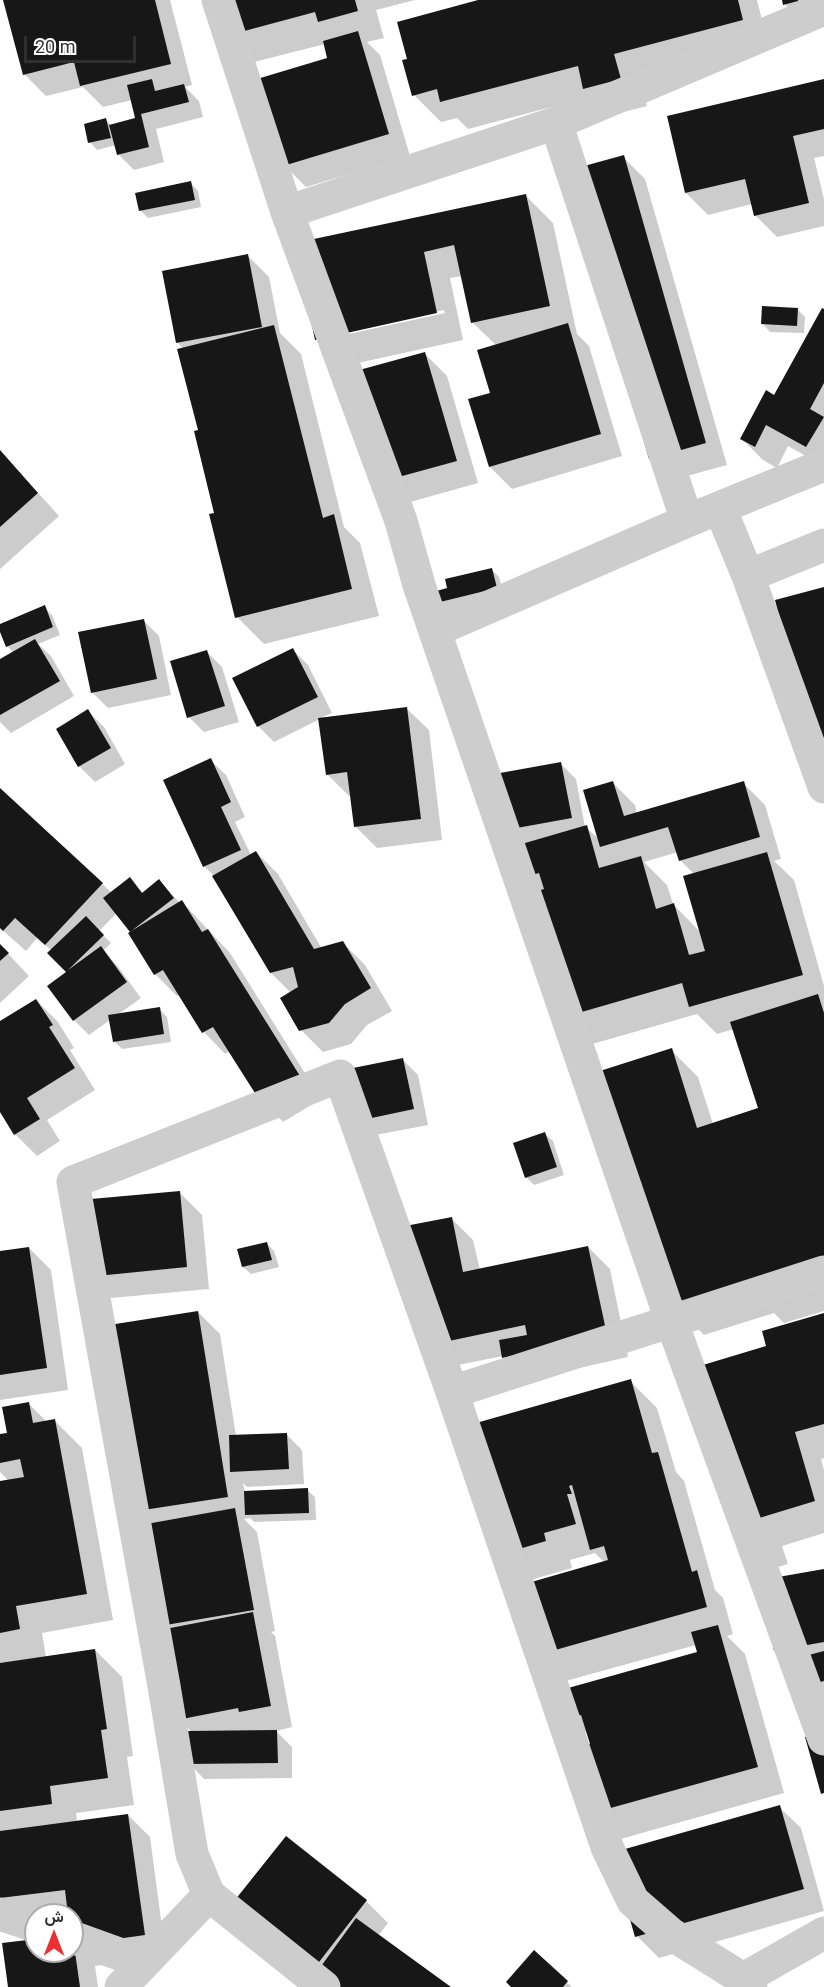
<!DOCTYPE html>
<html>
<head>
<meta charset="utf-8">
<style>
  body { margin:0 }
  #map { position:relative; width:824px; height:1987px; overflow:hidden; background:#fff; font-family:Roboto,Vazirmatn,sans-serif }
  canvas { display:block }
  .north { position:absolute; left:24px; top:1903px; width:60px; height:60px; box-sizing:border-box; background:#fff; border:2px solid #acacac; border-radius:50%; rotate:0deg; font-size:16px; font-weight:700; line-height:24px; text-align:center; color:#303030 }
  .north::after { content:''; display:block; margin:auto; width:21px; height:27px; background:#ea3032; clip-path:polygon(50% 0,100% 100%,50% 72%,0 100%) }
  .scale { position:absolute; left:24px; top:36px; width:112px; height:27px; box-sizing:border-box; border:3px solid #303030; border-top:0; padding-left:8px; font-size:18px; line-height:21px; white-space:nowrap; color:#303030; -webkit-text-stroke:4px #fff; paint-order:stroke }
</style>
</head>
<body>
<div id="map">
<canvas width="824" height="1987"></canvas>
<div class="north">ش</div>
<div class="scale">20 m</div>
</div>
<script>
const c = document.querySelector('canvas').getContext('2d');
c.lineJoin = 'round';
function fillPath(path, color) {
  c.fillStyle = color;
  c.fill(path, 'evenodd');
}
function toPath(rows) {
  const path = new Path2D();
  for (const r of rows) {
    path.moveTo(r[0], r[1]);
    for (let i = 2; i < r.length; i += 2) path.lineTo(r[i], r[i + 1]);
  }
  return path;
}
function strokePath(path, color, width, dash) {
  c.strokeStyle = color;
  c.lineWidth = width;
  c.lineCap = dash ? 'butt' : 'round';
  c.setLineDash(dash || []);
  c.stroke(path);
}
const shadow = toPath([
  [5,0,170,0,192,85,185,87,199,101,203,117,156,129,164,162,134,170,118,154,116,145,97,150,90,142,106,120,112,126,137,119,132,100,103,107,83,87,46,96,24,74],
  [214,0,415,0,376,10,384,38,367,42,380,55,410,156,306,187,284,165,329,59,325,44,250,63],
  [484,0,757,0,769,47,640,80,647,106,612,115,593,96,468,129,457,118,441,122,414,95,408,60],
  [784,0,824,0,807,26,785,4],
  [824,81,824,156,814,158,824,199,824,226,777,237,755,215,752,204,708,215,686,193],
  [623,157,645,179,727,465,672,480],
  [191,183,198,191,201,207,148,218,140,210],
  [526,196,553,223,577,334,589,346,622,456,512,489,490,467,491,394,496,345,472,322,462,276,450,278,463,340,344,366,296,244],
  [444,310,445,313,335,337,335,334],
  [247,255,269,277,280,333,301,354,344,527,360,543,379,616,264,644,237,617,184,349,178,343],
  [797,309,805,317,804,333,770,332,763,324],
  [824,311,824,466,788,446,777,468,763,460,741,438,774,397],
  [425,354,447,376,478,483,396,506],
  [0,451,59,516,0,569],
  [491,569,499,577,504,596,445,610,435,593],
  [44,607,52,615,60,635,38,644,51,656,74,696,11,733,0,722,0,661,14,653,7,646,0,625],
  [143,620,159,636,171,695,108,708,92,692],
  [293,650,308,665,332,713,320,718,407,709,429,730,442,840,377,848,355,826,351,796,349,796,327,774,320,719,274,742,258,726],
  [207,652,222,667,239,722,204,732,189,717],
  [88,711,104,727,125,764,95,782,79,766,58,729],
  [210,760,226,775,245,817,235,822,251,855,256,852,278,874,322,949,343,943,365,965,392,1011,367,1025,351,1044,323,1052,301,1030,291,993,271,973,213,875,205,867,165,780],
  [561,764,576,779,585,827,599,839,613,783,635,805,637,814,743,783,765,805,781,859,774,861,794,880,824,986,824,1311,784,1323,774,1313,704,1335,677,1308,671,1050,698,1077,713,1124,760,1109,734,1029,717,1034,697,1014,582,1047,490,832],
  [678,852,680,860,694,874,701,933,673,904,667,885,644,862],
  [0,790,112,893,130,879,143,893,159,881,180,903,182,902,230,953,321,1099,283,1122,261,1100,230,1051,225,1054,204,1032,180,994,177,996,155,974,132,933,117,913,99,931,111,943,103,951,116,964,141,998,116,1016,159,1009,167,1017,171,1042,122,1049,114,1041,110,1020,89,1035,74,1020,68,972,52,951,37,938,26,951,0,928],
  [0,945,29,976,0,1003],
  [36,1000,58,1022,74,1048,70,1050,95,1090,47,1120,60,1141,37,1156,15,1134,0,1110,0,1022],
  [403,1060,418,1075,428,1125,365,1137,350,1122],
  [545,1134,553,1141,564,1175,534,1185,526,1177],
  [180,1193,202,1215,209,1289,111,1298,89,1276],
  [451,1218,473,1240,480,1270,588,1247,610,1269,628,1357,526,1380,503,1356,448,1367],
  [266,1243,274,1251,279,1267,251,1274,243,1267,239,1250],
  [29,1248,51,1270,68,1390,0,1400,0,1253],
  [198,1312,220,1334,236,1436,287,1435,302,1450,304,1484,247,1487,243,1483,245,1492,307,1490,315,1497,316,1520,254,1522,250,1518,244,1519,257,1532,275,1631,271,1632,275,1636,292,1727,276,1731,292,1747,292,1778,204,1779,189,1763,192,1732,178,1719,153,1525,139,1510],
  [824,1314,824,1458,821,1459,824,1470,824,1533,782,1546,788,1564,764,1571,737,1544,768,1347],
  [630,1381,657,1408,676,1472,684,1481,715,1590,723,1598,733,1634,727,1636,745,1654,784,1793,617,1840,589,1735,571,1718,699,1654,696,1645,562,1682,535,1655,605,1563,595,1553,570,1560,572,1568,527,1581,500,1554],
  [28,1403,47,1422,55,1421,82,1448,113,1620,42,1633,46,1657,95,1650,122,1677,133,1756,127,1757,134,1805,76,1813,77,1822,128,1815,150,1837,166,1957,95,1966,98,1987,9,1987,36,1951,72,1951,72,1915,70,1913,36,1915,0,1899,0,1483,9,1481,0,1472,0,1436,9,1434],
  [824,1570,824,1700,796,1689],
  [779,1807,801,1828,824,1911,659,1958,637,1936],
  [286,1838,366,1901,388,1923,378,1936,449,1987,308,1987],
  [535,1952,567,1982,572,1987,512,1987]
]);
const building = toPath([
  [3,0,155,0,171,64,80,86,74,62,23,75],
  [212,0,355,0,358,11,318,22,315,12,222,37],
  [478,0,738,0,743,20,614,54,621,79,583,89,578,66,440,102,437,89,412,96,402,60,407,59,397,22],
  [782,0,798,0,798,1,783,5],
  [358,31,389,134,283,166,257,79,327,58,323,41],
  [152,79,155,91,184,84,189,102,141,114,149,147,117,155,109,125,135,118,127,85],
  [824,79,824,129,793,136,809,203,754,216,745,179,685,193,667,116],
  [106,118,111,138,88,143,84,124],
  [624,155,706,443,649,459,566,171],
  [191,181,195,200,139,211,135,193],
  [526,194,550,306,471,323,454,245,424,252,437,313,315,340,295,243],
  [248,254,262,327,176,343,162,271],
  [762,306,798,308,797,326,761,324],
  [822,308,824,309,824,383,810,409,824,417,806,447,766,425,755,447,740,439,766,390,774,395],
  [568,323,601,434,489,467,468,399,490,393,477,350],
  [274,325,323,518,334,514,352,589,235,618,209,514,214,513,194,431,198,430,177,349],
  [425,352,457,461,373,484,341,375],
  [0,450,38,493,0,527],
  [492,568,497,588,436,603,433,592,447,588,445,579],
  [824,587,824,747,813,750,775,600],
  [45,605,53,627,6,647,0,632,0,624],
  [144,619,157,679,91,693,78,632],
  [35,639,60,681,0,715,0,659],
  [293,648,318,697,257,727,232,678],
  [207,650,225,706,187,718,170,661],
  [407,707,421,819,354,827,347,772,326,775,318,718],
  [88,709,111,748,78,767,56,729],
  [211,758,231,802,221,807,241,850,203,867,163,780],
  [561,762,572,818,489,833,478,777],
  [613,781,624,816,744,781,760,837,679,861,668,827,600,847,583,790],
  [0,788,103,883,45,945,15,918,3,931,0,928],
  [587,825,599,868,641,856,656,909,674,903,689,955,705,951,683,876,767,852,803,975,689,1007,682,983,554,1020,518,897,544,889,539,873,511,881,501,850],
  [256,851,314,949,343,941,371,988,345,1004,329,1023,299,1031,280,998,298,987,293,967,270,973,212,876],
  [130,877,142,893,159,879,174,898,130,932,103,898],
  [182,900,202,932,208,929,300,1076,260,1101,213,1027,202,1033,163,970,154,975,128,933],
  [86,916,104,935,68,970,101,946,127,982,73,1021,47,986,66,972,47,953],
  [0,944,9,953,0,961],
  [818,994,824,1013,824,1259,676,1309,581,1077,672,1048,697,1128,758,1108,730,1022],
  [36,999,53,1025,49,1027,75,1068,27,1098,40,1119,14,1135,0,1112,0,1021],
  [160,1007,164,1034,113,1042,108,1015],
  [403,1058,414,1109,348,1123,338,1071],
  [545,1132,557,1167,525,1178,513,1143],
  [180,1191,187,1267,87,1277,80,1200],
  [452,1217,463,1272,588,1246,607,1335,502,1358,499,1340,527,1335,525,1325,425,1346,400,1227],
  [267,1242,272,1260,242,1267,237,1249],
  [29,1247,47,1368,0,1375,0,1251],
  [198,1311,228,1497,137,1511,109,1325],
  [824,1313,824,1424,795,1432,815,1501,756,1519,683,1371,766,1346,762,1331],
  [631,1379,652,1453,658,1452,692,1572,697,1570,707,1607,534,1656,514,1587,608,1560,604,1546,590,1550,572,1485,569,1486,572,1494,567,1494,576,1524,544,1533,546,1541,499,1555,462,1427],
  [29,1402,33,1423,55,1419,87,1594,16,1606,20,1629,0,1633,0,1481,24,1477,20,1459,0,1463,0,1434,7,1433,2,1407],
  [287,1433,289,1469,230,1472,229,1435],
  [308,1488,309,1513,245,1515,244,1491],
  [235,1508,254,1610,160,1626,141,1525],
  [824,1569,824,1642,774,1651,761,1580],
  [253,1612,271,1706,239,1712,238,1708,177,1720,160,1630],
  [718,1625,758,1767,589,1814,571,1750,590,1744,581,1715,569,1718,561,1690,697,1652,691,1632],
  [95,1649,107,1729,101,1730,108,1778,50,1786,52,1804,0,1811,0,1663],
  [824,1651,824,1681,794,1689,786,1661],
  [277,1730,278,1763,187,1764,187,1731],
  [824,1731,824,1793,821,1794,805,1737],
  [780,1805,804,1889,635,1937,611,1853],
  [128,1814,145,1935,74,1945,80,1987,8,1987,2,1943,36,1939,36,1951,72,1951,72,1915,68,1915,65,1890,0,1898,0,1831],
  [286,1836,367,1900,309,1975,227,1910],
  [356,1918,451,1987,306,1987],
  [534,1950,568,1981,563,1987,511,1987,506,1982]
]);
const street = toPath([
  [218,0,287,212,401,521,419,585,671,1320,824,1739],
  [556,123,687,521],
  [287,212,556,123,824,9],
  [720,508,748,576,824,787],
  [748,576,824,545],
  [436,630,687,521,824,465],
  [452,1392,824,1272],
  [0,1914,36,1926],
  [72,1937,144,1963],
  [743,1979,824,1933],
  [121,1987,209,1895],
  [324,1987,209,1895,192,1854,164,1686,73,1182,340,1076,452,1392,607,1847,633,1901,671,1934,743,1979,751,1987]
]);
fillPath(shadow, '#0003');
fillPath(building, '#171717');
strokePath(street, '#cdcdcd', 33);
</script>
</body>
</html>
